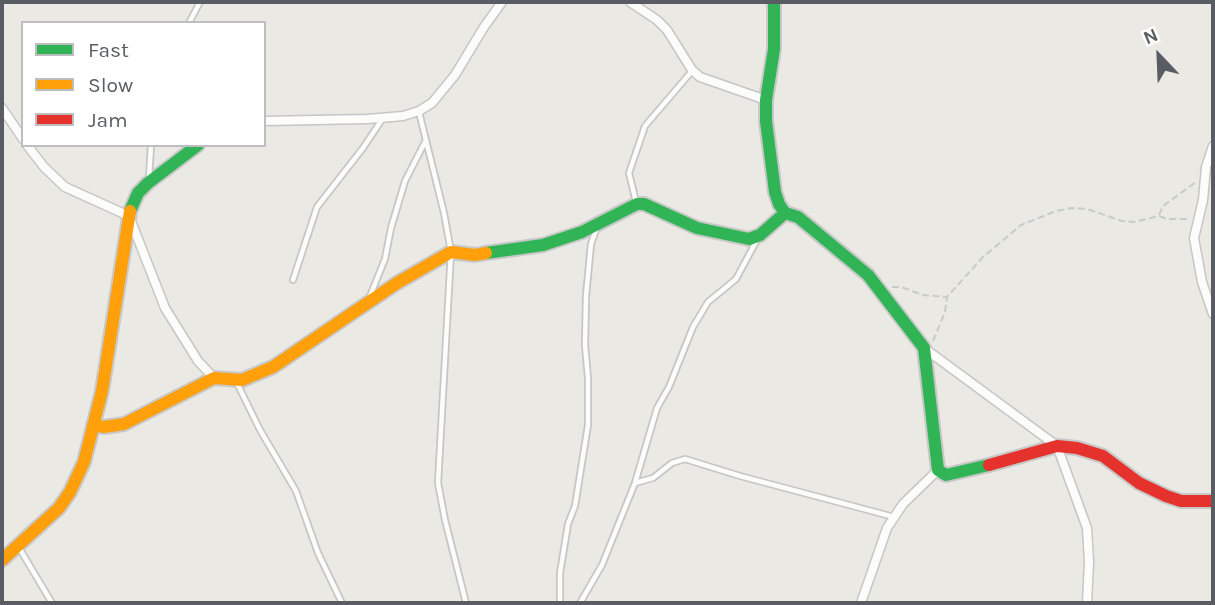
<!DOCTYPE html>
<html>
<head>
<meta charset="utf-8">
<style>
  body { margin:0 }
  #map { position:relative; width:1215px; height:605px; overflow:hidden; background:#eae9e3; font-family:Karla,sans-serif }
  canvas { display:block }
  .frame { position:absolute; inset:0; border:4px solid #595c62; pointer-events:none }
  .legend { position:absolute; left:21px; top:21px; width:245px; height:126px; box-sizing:border-box; background:#fff; border:2px solid #bdbec0; margin:0; padding:9px 12px; list-style:none; font-size:21px; color:#595c62 }
  .legend li { display:flex; align-items:center; gap:14px; height:35px }
  .legend b { width:35px; border:2px solid #bdbec0 }
  .north { position:absolute; left:1124px; top:21px; width:70px; height:70px; -webkit-text-stroke:5px #fff; paint-order:stroke; rotate:337deg; font-size:19px; font-weight:700; line-height:28px; text-align:center; color:#595c62 }
  .north::after { content:''; display:block; margin:auto; width:24px; height:32px; background:#595c62; clip-path:polygon(50% 0,100% 100%,50% 72%,0 100%) }
</style>
</head>
<body>
<div id="map">
<canvas width="1215" height="605"></canvas>
<div class="frame"></div>
<ul class="legend">
<li><b style="height:9px;background:#30b455"></b>Fast</li>
<li><b style="height:9px;background:#ff9f0a"></b>Slow</li>
<li><b style="height:9px;background:#e5322d"></b>Jam</li>
</ul>
<div class="north">N</div>
</div>
<script>
const c = document.querySelector('canvas').getContext('2d');
c.lineJoin = 'round';
function toPath(rows) {
  const path = new Path2D();
  for (const r of rows) {
    path.moveTo(r[0], r[1]);
    for (let i = 2; i < r.length; i += 2) path.lineTo(r[i], r[i + 1]);
  }
  return path;
}
function strokePath(path, color, width, dash) {
  c.strokeStyle = color;
  c.lineWidth = width;
  c.lineCap = dash ? 'butt' : 'round';
  c.setLineDash(dash || []);
  c.stroke(path);
}
const path = toPath([
  [1159,215,1163,206,1196,182],
  [892,287,901,287,923,295,947,297],
  [933,341,945,312,947,297,983,257,1021,225,1056,211,1072,208,1087,209,1122,221,1134,222,1159,216,1167,219,1188,219]
]);
const lane = toPath([
  [189,23,200,2],
  [419,112,444,213,451,252,438,483,445,520,466,603],
  [149,178,151,145],
  [636,202,629,173,645,126,692,71],
  [293,280,317,207,363,148,383,118],
  [370,296,385,259,391,228,405,181,426,140],
  [237,383,260,430,296,491,318,553,342,603],
  [635,483,653,478,672,463,685,459,740,476,894,517],
  [18,546,52,603],
  [560,603,560,573,568,524,575,506,588,425,588,378,585,345,586,296,591,244,596,230],
  [580,603,602,565,635,483,657,408,669,387,693,327,708,302,736,279,758,238]
]);
const street = toPath([
  [630,2,657,20,667,30,692,70,700,77,766,100],
  [2,108,23,139],
  [264,121,367,119,403,116,419,111,432,103,455,75,484,27,502,2],
  [27,145,44,167,65,187,129,216,165,308,198,361,214,378],
  [1213,146,1206,167,1203,200,1194,238,1202,282,1213,314],
  [924,348,1057,446,1087,528,1089,562,1087,603],
  [861,603,887,528,903,504,938,470]
]);
const fast = toPath([
  [774,2,774,49,766,100,766,121,775,192,779,204,785,213,798,217,868,275,924,348,938,470,946,475,989,465],
  [130,211,138,193,148,183,198,145],
  [486,253,543,245,582,232,637,204,644,204,697,228,749,239,760,235,785,213]
]);
const slow = toPath([
  [93,425,104,427,124,424,214,378,242,380,273,367,397,283,451,252,475,255,486,253],
  [2,560,59,508,70,492,84,462,102,391,130,211]
]);
const jam = toPath([
  [989,465,1057,446,1077,448,1103,456,1139,483,1166,496,1181,501,1213,501]
]);
strokePath(lane, '#c6c7c5', 8);
strokePath(street, '#c6c7c5', 11);
strokePath(fast, '#c8c8c8', 16);
strokePath(slow, '#c8c8c8', 16);
strokePath(jam, '#c8c8c8', 16);
strokePath(path, '#c6ccc9', 2, [7, 3.5]);
strokePath(lane, '#fcfcfb', 4.5);
strokePath(street, '#fcfcfb', 8);
strokePath(fast, '#30b455', 12);
strokePath(slow, '#ff9f0a', 12);
strokePath(jam, '#e5322d', 12);
</script>
</body>
</html>
